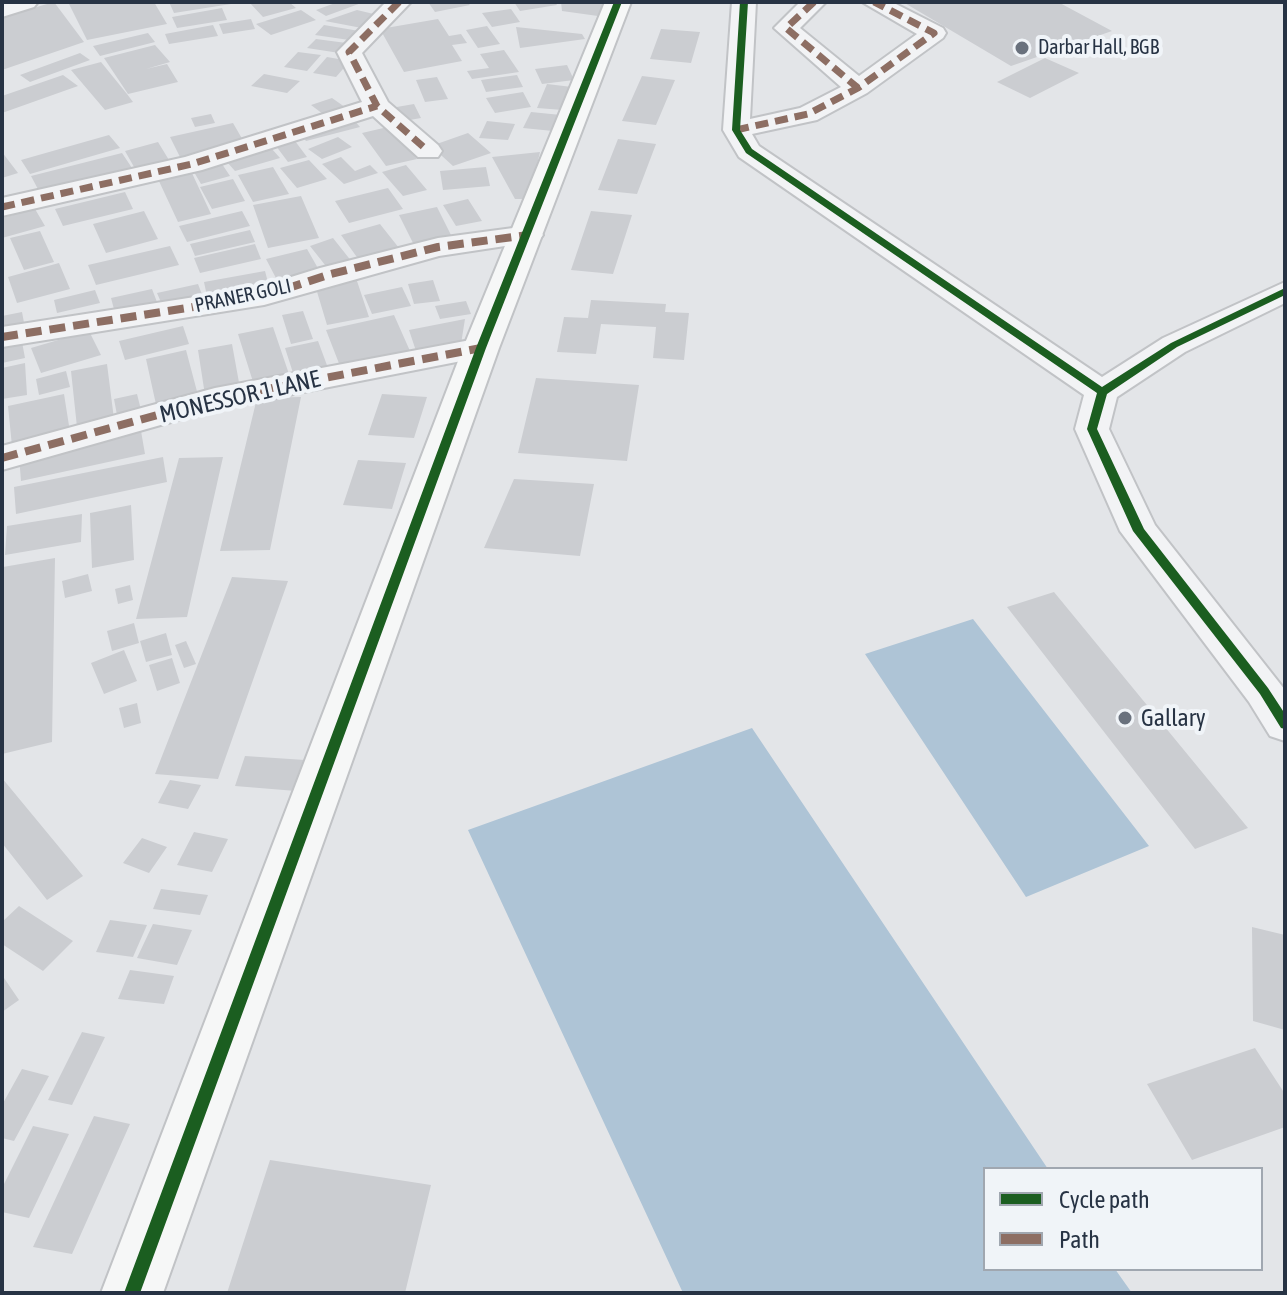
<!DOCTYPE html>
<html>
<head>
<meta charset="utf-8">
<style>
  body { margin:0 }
  #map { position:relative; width:1287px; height:1295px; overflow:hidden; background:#e3e5e8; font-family:"Asap Condensed",sans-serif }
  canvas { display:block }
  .frame { position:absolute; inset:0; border:4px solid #273344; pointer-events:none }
  .legend { position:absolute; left:983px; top:1167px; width:280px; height:104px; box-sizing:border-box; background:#f0f4f8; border:2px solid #a0a7b0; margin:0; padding:10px 14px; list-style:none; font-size:24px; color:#273344 }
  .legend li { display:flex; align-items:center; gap:16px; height:40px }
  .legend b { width:40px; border:2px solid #a0a7b0 }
</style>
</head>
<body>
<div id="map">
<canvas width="1287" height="1295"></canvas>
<div class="frame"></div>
<ul class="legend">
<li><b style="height:10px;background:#1b5e20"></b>Cycle path</li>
<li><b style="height:10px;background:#8d6e63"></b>Path</li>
</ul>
</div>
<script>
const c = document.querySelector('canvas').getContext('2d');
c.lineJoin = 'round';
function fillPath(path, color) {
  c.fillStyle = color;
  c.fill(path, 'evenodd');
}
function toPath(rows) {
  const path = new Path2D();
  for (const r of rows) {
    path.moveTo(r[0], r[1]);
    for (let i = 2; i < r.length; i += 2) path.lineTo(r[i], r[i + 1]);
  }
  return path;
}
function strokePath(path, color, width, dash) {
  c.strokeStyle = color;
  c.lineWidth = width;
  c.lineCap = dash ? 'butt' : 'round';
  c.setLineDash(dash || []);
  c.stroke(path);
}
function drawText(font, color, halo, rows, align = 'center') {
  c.font = font + ' "Asap Condensed",sans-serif';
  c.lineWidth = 8;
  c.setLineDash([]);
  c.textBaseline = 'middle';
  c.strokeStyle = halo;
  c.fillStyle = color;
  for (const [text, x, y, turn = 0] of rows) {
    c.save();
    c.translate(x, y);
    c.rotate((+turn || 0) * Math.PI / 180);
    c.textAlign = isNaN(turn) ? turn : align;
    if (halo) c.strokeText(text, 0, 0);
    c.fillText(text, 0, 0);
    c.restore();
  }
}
const water = toPath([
  [973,619,1149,846,1026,897,865,654],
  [752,728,1048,1169,985,1169,985,1269,1115,1269,1132,1293,683,1293,468,830]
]);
const building = toPath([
  [54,2,84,42,2,70,2,17],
  [68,2,154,2,167,24,87,40],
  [169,2,231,2,231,4,174,13],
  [249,2,289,2,296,8,263,17],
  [338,2,364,2,326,16,316,10],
  [428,2,467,2,470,5,435,12],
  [514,2,555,2,557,5,520,11],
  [561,2,604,2,598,16,562,11],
  [903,2,1058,2,1112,31,1011,66],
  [222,8,227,20,177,28,172,17],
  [511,9,520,22,492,27,482,13],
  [301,10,316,20,271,35,256,24],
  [357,10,382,16,367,29,325,21],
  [251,19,255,29,223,34,219,24],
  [438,19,449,36,461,34,467,43,452,45,462,61,404,72,380,29],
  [213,25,218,36,169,44,165,34],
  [324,25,365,32,356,41,315,35],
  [487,26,500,44,478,48,466,30],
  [516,27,582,34,585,39,520,48],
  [661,29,700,32,691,63,650,59],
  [148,33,155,42,100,56,93,46],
  [316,39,354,44,346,54,307,48],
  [155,45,170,62,146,69,167,64,178,82,128,94,104,58],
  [504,50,519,72,472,79,467,71,489,68,480,54],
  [298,52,321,55,307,71,284,67],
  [80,53,90,60,30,82,20,75],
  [327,57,350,61,336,77,313,73],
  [1045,58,1079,73,1030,98,997,82],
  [101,62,127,94,133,102,105,110,71,70],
  [567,65,574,80,542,84,535,69],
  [264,74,300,81,287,93,251,86],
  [63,75,78,86,2,113,2,96],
  [517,75,523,87,486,92,481,80],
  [642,76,675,80,656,125,622,121],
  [437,77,448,99,425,102,416,80],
  [547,84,572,87,563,110,537,108],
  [523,92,531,107,495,113,486,98],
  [332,98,352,112,331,120,311,105],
  [414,104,421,118,398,122,391,108],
  [531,112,561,115,553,131,523,128],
  [211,114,215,123,195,127,191,118],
  [353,119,360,127,306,141,300,133],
  [487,121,515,124,508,140,479,138],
  [233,123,244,142,180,157,170,137],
  [392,126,417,159,386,166,362,133],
  [468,133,491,153,453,166,431,146],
  [109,135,120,148,30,174,21,160],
  [292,137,307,157,288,162,273,142],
  [338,137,352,147,322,159,308,149],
  [618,139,656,144,637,194,598,190],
  [158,142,172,165,138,174,125,151],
  [272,149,280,158,235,171,227,162],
  [2,152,18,173,2,178],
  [540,152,529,199,515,199,492,157],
  [122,153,132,168,40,193,31,176],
  [341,157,355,171,370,165,378,173,344,184,322,164],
  [309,160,327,179,297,188,280,168],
  [222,164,230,176,201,184,194,172],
  [406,165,427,190,403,196,382,172],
  [273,167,289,194,253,202,238,175],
  [486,167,490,186,443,190,440,171],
  [191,171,211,214,178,222,158,179],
  [233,179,245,201,212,209,200,187],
  [388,188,403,209,349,223,335,201],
  [125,192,133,209,63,226,55,209],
  [301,196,319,238,268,248,253,205],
  [468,199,482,221,456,226,443,205],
  [437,207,453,239,415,247,399,215],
  [35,209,45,226,2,238,2,218],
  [144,211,158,239,106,253,93,224],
  [242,211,250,226,187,242,179,226],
  [591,211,632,215,613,274,571,270],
  [380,224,399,248,359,260,341,235],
  [250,230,255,242,195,256,190,244],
  [40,231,54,262,24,270,10,238],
  [333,238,352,262,329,270,310,246],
  [255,244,261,259,200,273,194,258],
  [170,246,179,265,96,285,88,265],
  [307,249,319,270,277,280,266,259],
  [59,263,70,289,17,303,8,277],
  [265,271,270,290,208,301,204,282],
  [356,278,369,317,327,325,315,285],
  [433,280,440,301,414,304,408,284],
  [198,284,203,297,163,307,157,293],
  [402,287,411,306,372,314,364,295],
  [152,289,157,302,115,313,111,298],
  [95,290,100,303,57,313,54,300],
  [591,300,666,304,665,312,689,313,684,360,653,358,656,327,601,324,596,354,557,352,564,317,588,318],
  [466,301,471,314,440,319,435,306],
  [303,311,313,339,291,344,282,315],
  [22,312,25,328,2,333,2,316],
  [394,315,410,351,340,366,326,330],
  [465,319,461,344,416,351,409,330],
  [183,326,189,344,125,360,119,341],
  [273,327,290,377,254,385,238,334],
  [89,331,101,355,41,373,31,348],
  [318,341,328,368,294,376,285,348],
  [22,342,25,358,2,363,2,347],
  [232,344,240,388,205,395,198,350],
  [186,350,199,399,157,409,146,359],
  [25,363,27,395,2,399,2,368],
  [107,364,114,419,77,427,71,371],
  [66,371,70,387,39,395,36,379],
  [536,378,639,385,627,461,518,453],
  [64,394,70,432,12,446,8,406],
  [137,394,141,410,117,415,114,399],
  [382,394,427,397,414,438,368,435],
  [301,397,270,550,220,551,257,398],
  [141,431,145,454,21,481,19,456],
  [163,457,167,482,16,514,14,487],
  [223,457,187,617,136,619,179,458],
  [358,460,406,463,392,509,343,505],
  [514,479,594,484,580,556,484,548],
  [131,505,134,560,92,568,90,513],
  [82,514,81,542,5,555,7,526],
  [55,558,52,742,2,754,3,567],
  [88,574,92,591,65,598,62,581],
  [232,577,288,581,218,779,155,774],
  [130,585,133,600,118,604,115,589],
  [1054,592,1248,828,1195,849,1007,607],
  [134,623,139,643,112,651,107,631],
  [166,633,172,655,146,662,140,641],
  [186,641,196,664,184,668,175,645],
  [124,650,137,681,104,694,91,663],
  [172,658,180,683,157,691,149,665],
  [137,703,141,723,124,728,119,708],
  [245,756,305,760,296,791,235,786],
  [2,778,83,876,47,900,2,843],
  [170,780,201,785,188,809,158,803],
  [194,832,228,839,212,872,177,865],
  [142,838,167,847,149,873,123,863],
  [161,889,208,895,200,915,153,909],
  [19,906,73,941,43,971,2,944,2,922],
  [110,920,147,925,133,957,96,952],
  [153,924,192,930,177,965,137,958],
  [1252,927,1285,935,1285,1030,1253,1021],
  [130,970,174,976,164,1004,118,999],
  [2,975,19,1000,2,1012],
  [82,1032,105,1037,72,1105,48,1100],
  [1255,1048,1285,1094,1285,1127,1192,1160,1147,1084],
  [22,1069,49,1076,14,1141,2,1138,2,1105],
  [94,1116,130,1124,72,1254,33,1247],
  [33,1126,69,1134,29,1218,2,1212,2,1188],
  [270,1160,431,1185,405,1293,227,1293]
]);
const street = toPath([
  [2,2,38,2,34,7,2,17,2,2],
  [386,2,411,2,362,53,388,102,438,145,442,151,438,157,418,157,373,116,202,170,2,216,2,198,185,157,362,102,337,52,386,2],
  [732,2,756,2,750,119,800,108,841,87,774,28,800,2,826,2,800,28,859,76,917,34,862,2,892,2,943,28,946,33,943,38,867,93,817,120,752,134,759,146,1102,377,1163,338,1285,282,1285,303,1185,352,1117,397,1109,429,1155,525,1285,690,1285,741,1270,736,1249,702,1120,531,1075,429,1084,395,739,157,723,130,732,2],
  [528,226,538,229,543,235,538,241,439,256,264,305,2,347,2,327,259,287,320,268,438,238,528,226],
  [481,338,492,341,497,348,492,355,217,409,2,470,2,446,215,388,481,338]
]);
const secondary = toPath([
  [605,2,631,2,499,348,163,1293,101,1293,463,348,605,2]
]);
const quietFar1 = toPath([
  [399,2,349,52,377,106,428,151],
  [814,2,786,28,858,88],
  [736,130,808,114,858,88,934,33,874,2],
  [2,207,192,164,377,106]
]);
const quiet = toPath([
  [2,337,264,296,331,274,438,247,528,235],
  [2,458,215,399,481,348]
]);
const cycleway = toPath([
  [614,2,622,2,486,348,140,1293,124,1293,476,348,614,2],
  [740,2,748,2,740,130,752,149,1102,387,1171,343,1285,288,1285,295,1177,347,1107,394,1097,429,1144,529,1268,688,1285,714,1285,729,1281,728,1260,694,1133,531,1087,429,1097,393,746,153,732,130,740,2]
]);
const markers = [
  [1022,48,8,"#69717d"],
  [1125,718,8,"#69717d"]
];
const farPoinames = [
  ["Darbar Hall, BGB",1038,48]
];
const farStreetnames = [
  ["PRANER GOLI",243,296,-12]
];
const streetNames = [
  ["MONESSOR 1 LANE",240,397,-13]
];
const poiNames = [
  ["Gallary",1141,718]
];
fillPath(water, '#aec4d6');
fillPath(building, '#cbcdd1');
strokePath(street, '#c1c3c6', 4);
strokePath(secondary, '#c1c3c6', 4);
fillPath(street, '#f2f3f5');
fillPath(secondary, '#f6f7f7');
strokePath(quietFar1, '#8d6e63', 7, [13, 7]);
strokePath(quiet, '#8d6e63', 8, [16, 8]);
fillPath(cycleway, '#1b5e20');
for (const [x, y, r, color] of markers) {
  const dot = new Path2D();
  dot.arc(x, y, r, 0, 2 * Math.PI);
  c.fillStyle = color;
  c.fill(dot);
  strokePath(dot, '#f0f4f8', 3);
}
drawText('20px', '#273344', '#f0f4f8', farPoinames, 'left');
drawText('20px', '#273344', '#f0f4f8', farStreetnames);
drawText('24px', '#273344', '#f0f4f8', streetNames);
drawText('24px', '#273344', '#f0f4f8', poiNames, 'left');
</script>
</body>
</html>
